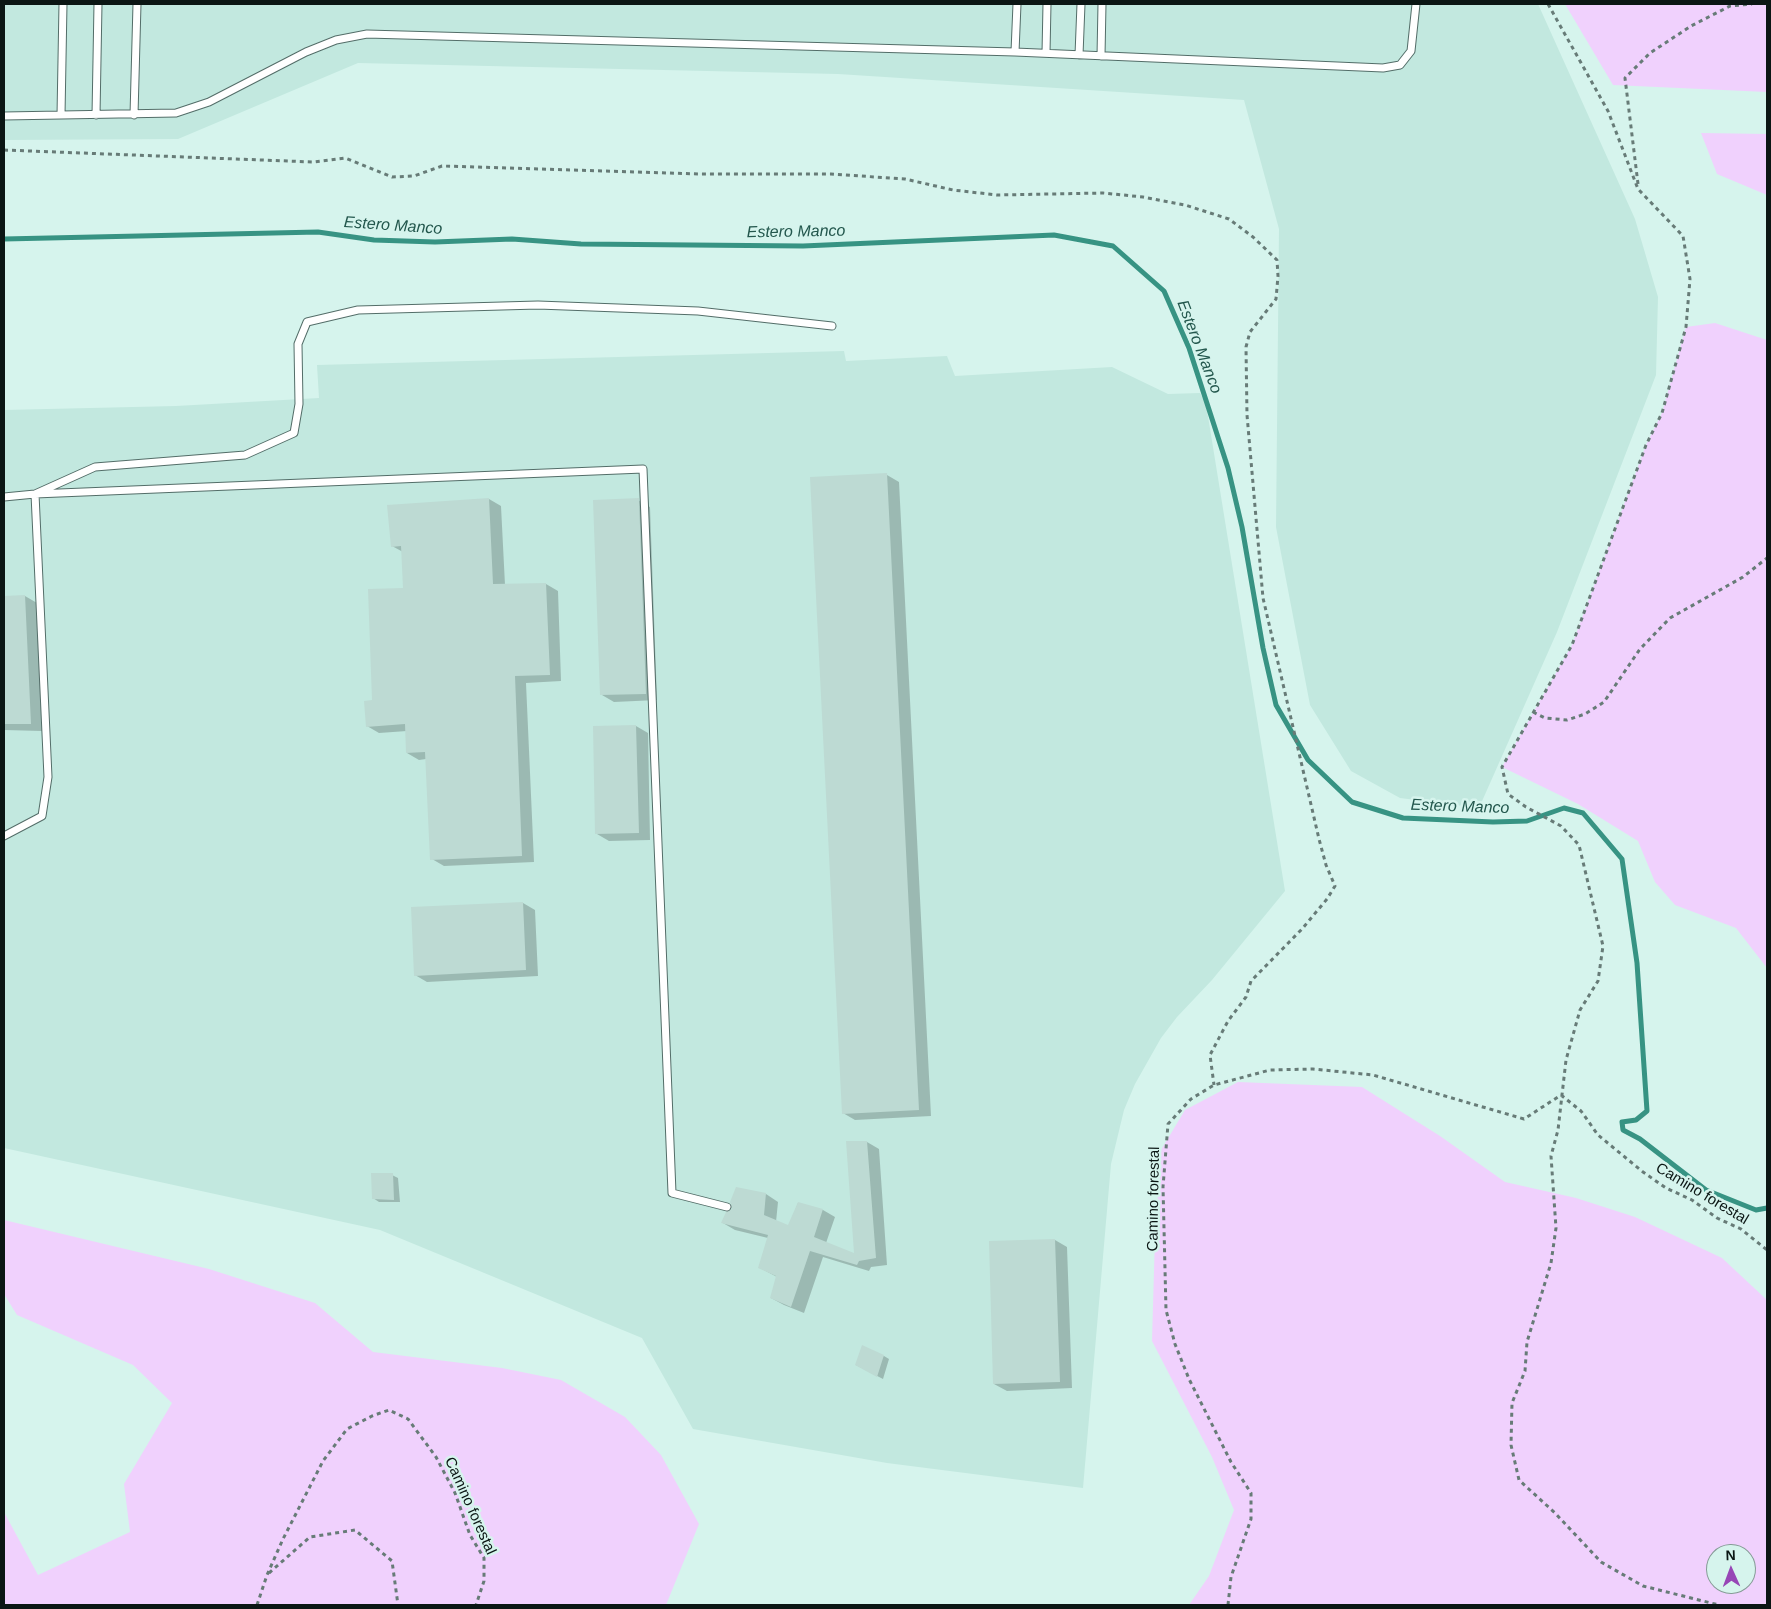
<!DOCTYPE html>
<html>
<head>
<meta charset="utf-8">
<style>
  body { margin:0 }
  #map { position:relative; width:1771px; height:1609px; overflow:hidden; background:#d6f4ed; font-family:Helvetica,sans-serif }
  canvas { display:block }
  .frame { position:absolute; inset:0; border:5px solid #0b1614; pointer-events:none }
  .north { position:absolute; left:1706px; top:1544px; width:50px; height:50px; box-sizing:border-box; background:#d6f4ed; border:1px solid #859b96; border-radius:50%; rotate:358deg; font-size:14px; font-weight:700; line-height:20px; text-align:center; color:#0b1614 }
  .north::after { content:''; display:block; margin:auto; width:18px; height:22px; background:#9746b6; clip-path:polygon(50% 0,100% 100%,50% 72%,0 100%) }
</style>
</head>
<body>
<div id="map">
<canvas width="1771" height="1609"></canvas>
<div class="frame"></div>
<div class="north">N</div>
</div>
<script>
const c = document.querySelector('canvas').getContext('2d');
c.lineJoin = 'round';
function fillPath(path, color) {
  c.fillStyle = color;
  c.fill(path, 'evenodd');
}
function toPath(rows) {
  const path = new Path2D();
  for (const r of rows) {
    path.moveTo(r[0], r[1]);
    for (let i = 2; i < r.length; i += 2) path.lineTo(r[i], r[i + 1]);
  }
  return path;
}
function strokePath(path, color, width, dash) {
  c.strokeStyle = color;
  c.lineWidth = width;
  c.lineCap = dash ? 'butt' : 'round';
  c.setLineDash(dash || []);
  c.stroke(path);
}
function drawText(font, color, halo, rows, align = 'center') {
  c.font = font + ' Helvetica,sans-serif';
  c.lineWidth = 5;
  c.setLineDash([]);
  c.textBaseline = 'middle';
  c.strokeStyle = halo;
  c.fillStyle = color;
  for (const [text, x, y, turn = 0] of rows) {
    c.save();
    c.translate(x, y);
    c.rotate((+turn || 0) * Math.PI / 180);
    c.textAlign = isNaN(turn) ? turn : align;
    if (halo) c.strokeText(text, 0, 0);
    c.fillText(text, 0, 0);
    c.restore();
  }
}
const built = toPath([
  [4,4,1538,4,1635,219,1658,297,1656,375,1557,632,1479,808,1400,798,1351,771,1310,705,1276,527,1279,229,1244,100,838,74,358,63,178,139,4,140],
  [844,351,846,361,947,356,955,376,1112,367,1168,394,1200,393,1206,404,1285,891,1212,980,1177,1017,1161,1038,1135,1084,1124,1110,1111,1164,1083,1488,887,1463,693,1429,642,1338,380,1230,4,1148,4,410,176,406,319,398,317,365]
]);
const green = toPath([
  [1565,4,1767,4,1767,92,1613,85],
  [1701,133,1767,134,1767,195,1717,174],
  [1715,323,1767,340,1767,968,1736,928,1675,905,1655,882,1638,841,1578,804,1502,767,1572,645,1646,445,1662,413,1686,327],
  [1238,1082,1362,1087,1440,1136,1505,1182,1576,1198,1635,1217,1722,1258,1767,1300,1767,1605,1189,1605,1209,1576,1234,1510,1212,1457,1152,1341,1155,1236,1161,1150,1185,1110],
  [1716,1554,1746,1554,1746,1584,1716,1584],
  [4,1220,209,1269,315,1303,373,1352,502,1368,561,1380,625,1417,661,1455,699,1524,666,1605,4,1605,4,1512,38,1575,130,1532,124,1484,172,1403,133,1365,17,1315,4,1294]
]);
const shadow = toPath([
  [887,475,899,482,931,1116,855,1120,843,1113],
  [489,499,501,506,505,585,546,584,558,591,561,681,526,683,534,862,444,866,432,859,426,759,419,760,407,753,407,731,379,733,367,726,404,589,403,552,392,546],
  [638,500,650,507,657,700,614,702,602,695],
  [25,596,37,603,42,731,4,730,4,597],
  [636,726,648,733,650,840,609,841,597,834],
  [523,903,535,910,538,976,427,982,415,975],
  [867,1142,879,1149,887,1265,871,1267,869,1271,823,1257,804,1313,784,1305,771,1298,777,1277,760,1268,768,1238,735,1230,723,1223,766,1194,778,1202,776,1222,789,1227,798,1203,823,1210,835,1217,826,1243,855,1255,847,1143],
  [392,1175,398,1178,400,1202,379,1202,373,1198],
  [1055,1240,1067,1247,1072,1388,1007,1391,994,1384,990,1242],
  [884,1356,889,1359,883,1379,856,1365]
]);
const stream = toPath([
  [4,239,318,232,374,240,435,242,512,239,581,244,803,246,1054,235,1113,246,1164,291,1189,348,1228,468,1242,527,1263,648,1276,705,1308,760,1352,802,1403,818,1493,822,1527,821,1564,808,1583,813,1622,859,1637,963,1647,1111,1636,1120,1622,1122,1623,1130,1640,1139,1706,1190,1756,1210,1767,1208]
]);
const building = toPath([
  [887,473,919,1110,842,1114,810,477],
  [489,498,493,584,546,583,550,675,515,676,522,856,430,860,425,752,406,753,405,724,366,727,364,701,372,700,368,589,403,588,401,546,391,547,387,505],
  [639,498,646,694,600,695,593,500],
  [25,595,31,724,4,724,4,596],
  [636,725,639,833,595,834,593,726],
  [523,902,526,970,414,976,411,907],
  [846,1141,867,1141,876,1258,859,1261,857,1265,810,1251,791,1307,770,1298,776,1276,758,1268,768,1235,721,1223,726,1212,732,1209,730,1202,736,1187,766,1193,764,1215,788,1225,798,1202,823,1209,814,1237,854,1253],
  [371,1173,393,1173,394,1200,372,1199],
  [1055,1239,1060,1382,993,1384,989,1241],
  [862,1345,884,1355,877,1377,855,1365]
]);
const path = toPath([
  [1548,4,1608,111,1638,189,1683,236,1690,279,1686,327,1662,413,1646,445,1572,645,1502,767,1508,794,1526,807,1561,826,1579,845,1603,946,1598,981,1580,1010,1566,1060,1558,1130,1551,1156,1556,1228,1551,1263,1527,1342,1525,1371,1512,1403,1511,1445,1519,1480,1555,1513,1601,1562,1643,1586,1719,1605],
  [4,150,313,162,345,158,392,177,414,176,442,166,701,174,831,174,905,179,953,190,997,195,1103,193,1143,197,1185,205,1229,219,1253,237,1277,260,1278,276,1276,299,1250,332,1246,347,1247,415,1263,598,1319,839,1326,865,1335,886,1327,899,1302,929,1251,981,1246,997,1228,1021,1210,1055,1214,1085],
  [1638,184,1625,78,1650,53,1691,26,1730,6,1752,4],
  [1533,712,1545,718,1567,720,1585,714,1604,702,1640,649,1670,618,1743,577,1767,558],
  [1561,1095,1581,1111,1598,1135,1643,1172,1666,1188,1692,1200,1717,1218,1741,1229,1767,1250],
  [269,1573,310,1537,355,1530,392,1561,398,1605],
  [257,1605,267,1575,283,1539,323,1461,347,1429,372,1416,389,1410,408,1419,436,1457,455,1493,470,1535,484,1558,484,1581,476,1605],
  [1228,1605,1231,1577,1251,1519,1251,1493,1231,1462,1189,1379,1175,1344,1166,1310,1163,1187,1168,1124,1191,1099,1214,1085,1270,1070,1313,1069,1373,1075,1524,1119,1561,1095]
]);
const lane = toPath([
  [1017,4,1015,52,1383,68,1400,65,1411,51,1416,4],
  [1046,53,1047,4],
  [1079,55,1081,4],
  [1101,56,1102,4],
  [61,115,63,4],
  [96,115,98,4],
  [134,115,137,4],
  [4,116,176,113,209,102,306,52,336,40,367,34,1015,52],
  [4,497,35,494,95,467,245,455,294,433,299,404,298,344,307,322,358,310,538,305,698,311,832,326],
  [4,836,42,816,48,777,35,494,643,469,672,1193,727,1207]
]);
const streetNames = [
  ["Camino forestal",1702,1194,31],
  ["Camino forestal",1154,1199,-89],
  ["Camino forestal",470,1506,66]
];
const waterNames = [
  ["Estero Manco",393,226,4],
  ["Estero Manco",796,232,-1],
  ["Estero Manco",1199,347,69],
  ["Estero Manco",1460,807,2]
];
fillPath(built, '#c2e8df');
fillPath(green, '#f0d1fd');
fillPath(shadow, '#0003');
strokePath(stream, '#379383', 5);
fillPath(building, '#bddad3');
strokePath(lane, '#536d68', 9);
strokePath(path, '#677b77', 3, [4, 4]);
strokePath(lane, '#fff', 7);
drawText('15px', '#0b1614', '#d6f4ed', streetNames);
drawText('italic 16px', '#23574d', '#d6f4ed', waterNames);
</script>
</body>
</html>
